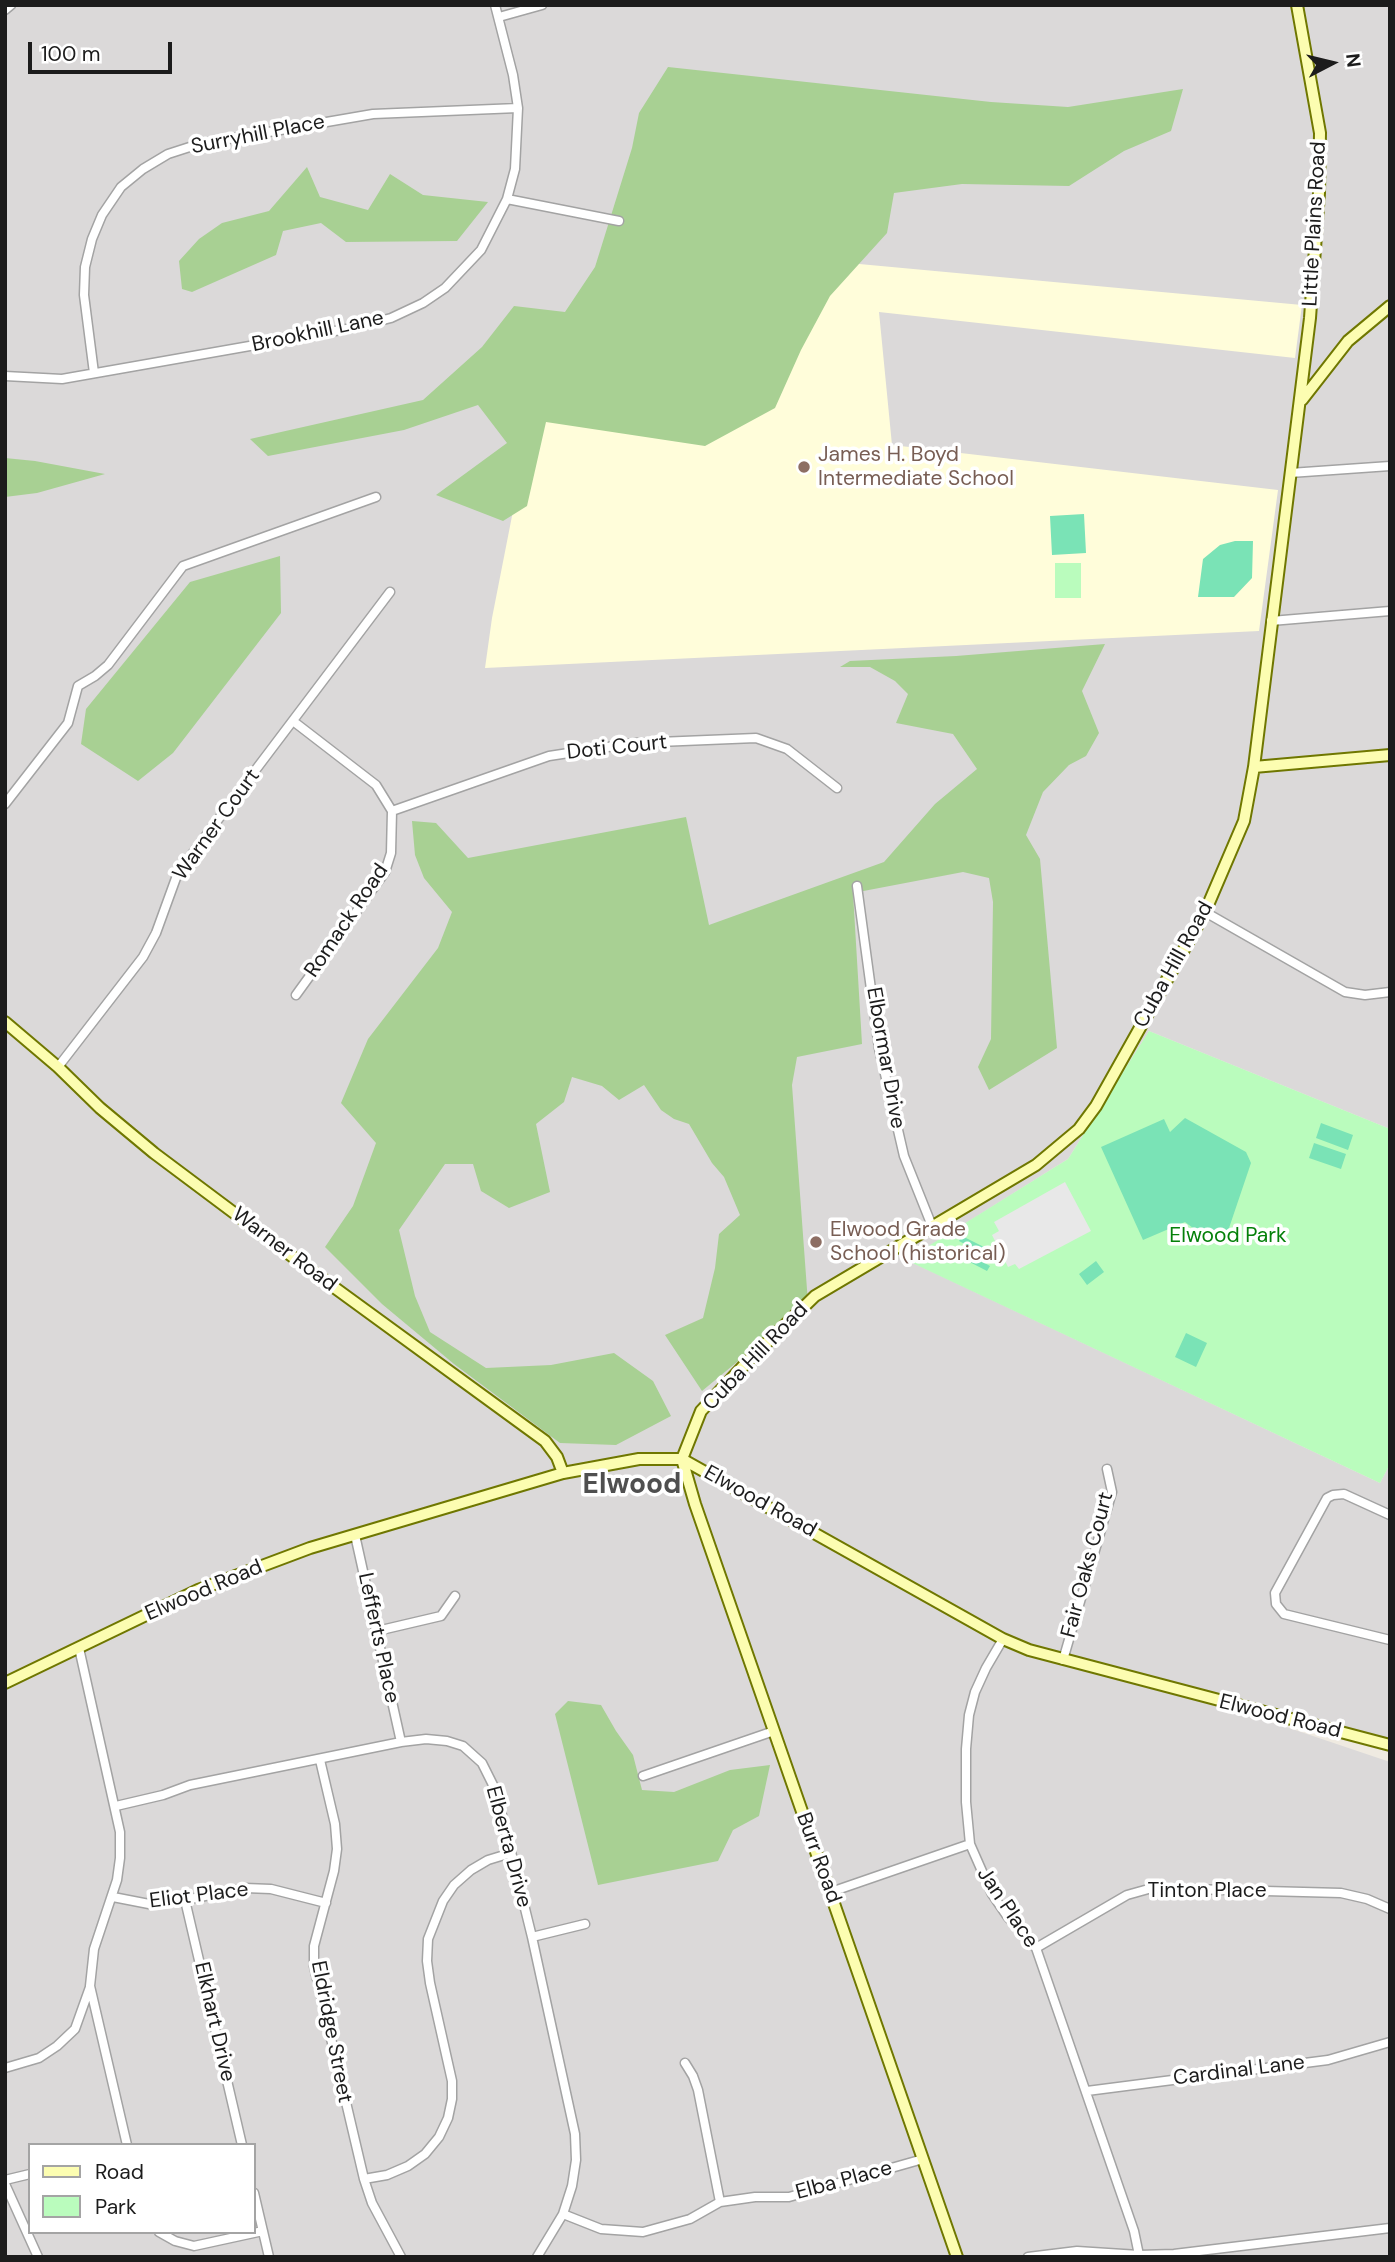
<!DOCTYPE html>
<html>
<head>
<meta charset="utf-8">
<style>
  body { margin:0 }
  #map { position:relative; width:1395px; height:2262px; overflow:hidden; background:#efeae1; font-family:"DM Sans",sans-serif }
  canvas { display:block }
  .frame { position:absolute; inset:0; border:7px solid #1c1c1c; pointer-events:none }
  .legend { position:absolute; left:28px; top:2143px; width:228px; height:91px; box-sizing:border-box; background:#fff; border:2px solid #a4a4a4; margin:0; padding:9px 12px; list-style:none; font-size:21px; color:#1c1c1c }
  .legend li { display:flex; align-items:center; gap:14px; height:35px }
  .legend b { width:35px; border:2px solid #a4a4a4 }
  .north { position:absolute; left:1297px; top:28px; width:70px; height:70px; -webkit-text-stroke:5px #fff; paint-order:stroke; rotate:83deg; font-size:19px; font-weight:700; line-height:28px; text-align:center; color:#1c1c1c }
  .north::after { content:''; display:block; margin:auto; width:24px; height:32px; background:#1c1c1c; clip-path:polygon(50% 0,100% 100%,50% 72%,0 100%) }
  .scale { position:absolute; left:28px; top:42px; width:144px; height:32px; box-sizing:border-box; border:4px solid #1c1c1c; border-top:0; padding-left:9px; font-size:21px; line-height:24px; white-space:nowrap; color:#1c1c1c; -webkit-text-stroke:5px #fff; paint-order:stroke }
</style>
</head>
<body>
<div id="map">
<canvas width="1395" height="2262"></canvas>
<div class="frame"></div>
<ul class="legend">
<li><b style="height:9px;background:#fcfdb1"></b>Road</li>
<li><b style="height:19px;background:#bafcbd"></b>Park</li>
</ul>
<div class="north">N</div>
<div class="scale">100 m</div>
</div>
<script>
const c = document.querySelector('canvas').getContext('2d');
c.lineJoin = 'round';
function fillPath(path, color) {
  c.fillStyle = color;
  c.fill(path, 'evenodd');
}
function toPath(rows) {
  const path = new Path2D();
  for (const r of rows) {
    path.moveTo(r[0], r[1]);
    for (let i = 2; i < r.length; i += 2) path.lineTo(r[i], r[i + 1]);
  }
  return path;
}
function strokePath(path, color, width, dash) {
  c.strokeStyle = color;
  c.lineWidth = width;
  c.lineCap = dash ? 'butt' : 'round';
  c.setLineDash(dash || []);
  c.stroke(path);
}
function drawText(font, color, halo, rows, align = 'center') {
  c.font = font + ' "DM Sans",sans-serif';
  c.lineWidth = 7;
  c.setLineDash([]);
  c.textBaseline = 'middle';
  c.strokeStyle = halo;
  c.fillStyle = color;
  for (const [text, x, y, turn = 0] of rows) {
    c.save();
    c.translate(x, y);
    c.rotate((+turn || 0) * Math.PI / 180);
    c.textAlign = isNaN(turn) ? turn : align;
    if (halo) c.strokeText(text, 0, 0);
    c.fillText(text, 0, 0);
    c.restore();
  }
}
const residential = toPath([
  [5,5,1390,5,1390,1129,1149,1031,1068,1159,907,1260,1380,1483,1390,1464,1390,1745,1209,1701,1390,1762,1390,2257,5,2257],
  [30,2145,254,2145,254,2232,30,2232]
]);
const education = toPath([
  [611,241,1302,305,1295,358,879,312,892,445,1278,490,1259,631,485,668,492,618,512,516,539,406]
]);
const forest = toPath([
  [668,67,991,102,1068,107,1183,89,1171,131,1124,151,1069,186,962,184,894,193,887,233,830,296,801,350,775,408,705,446,546,422,527,506,503,521,436,495,507,443,478,405,404,430,268,456,250,439,423,400,482,347,514,306,565,312,595,267,632,148,639,113],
  [307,167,320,197,368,210,390,174,423,195,488,202,457,241,346,242,321,223,283,231,276,255,192,292,182,289,179,261,199,239,222,223,269,211],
  [5,458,35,461,105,474,37,493,5,497],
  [280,556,281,613,173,753,138,781,81,744,86,709,190,582],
  [1105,644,1082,691,1099,733,1086,756,1069,765,1043,792,1026,835,1040,859,1057,1048,989,1090,978,1067,991,1039,993,902,989,878,963,872,853,893,862,1044,797,1057,792,1085,808,1303,702,1391,665,1335,703,1318,715,1268,719,1234,740,1215,724,1177,712,1163,689,1124,674,1119,661,1110,644,1085,619,1100,602,1086,572,1077,564,1102,536,1124,550,1192,509,1208,481,1191,473,1164,445,1164,399,1230,415,1296,430,1332,486,1368,551,1365,614,1353,653,1381,671,1416,616,1445,560,1443,454,1364,382,1304,325,1247,353,1206,376,1143,341,1103,368,1039,438,948,452,912,424,878,415,855,412,821,436,823,468,858,686,817,709,925,884,862,935,804,977,769,953,734,896,723,908,694,895,681,870,667,840,667,850,661,956,656],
  [568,1701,601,1705,616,1731,633,1755,642,1790,674,1792,730,1770,770,1765,759,1816,733,1830,718,1861,598,1885,555,1714]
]);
const park = toPath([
  [1055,563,1081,563,1081,598,1055,598],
  [1149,1031,1390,1129,1390,1464,1380,1483,906,1260,1068,1159]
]);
const pitch = toPath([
  [1084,514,1086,553,1052,555,1050,516],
  [1235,541,1253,541,1252,578,1234,597,1198,597,1203,559,1220,545],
  [1185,1118,1246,1152,1251,1163,1228,1231,1205,1237,1185,1222,1143,1240,1101,1147,1164,1119,1170,1132],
  [1321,1123,1353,1135,1348,1150,1316,1138],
  [1314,1143,1346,1154,1341,1169,1309,1158],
  [962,1236,992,1251,989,1257,959,1241],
  [961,1250,990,1266,987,1271,958,1256],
  [1096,1261,1104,1272,1087,1285,1079,1274],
  [1186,1333,1207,1343,1196,1367,1175,1357]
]);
const parking = toPath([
  [1065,1182,1091,1231,1019,1269,1015,1264,1008,1267,992,1235,999,1231,994,1222]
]);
const street = toPath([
  [5,10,11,5],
  [499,17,542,5],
  [507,199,619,221],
  [94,373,84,295,85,267,92,239,102,215,121,187,143,169,168,154,199,144,373,114,518,108],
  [5,376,62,379,352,328,391,318,423,303,445,288,481,250,507,199,515,169,518,108,513,75,495,5],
  [1290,473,1390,466],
  [1271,621,1390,611],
  [293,721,376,785,392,811,391,853,385,872,296,995],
  [5,804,68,723,78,686,95,676,108,665,183,566,376,497],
  [392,811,549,756,634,743,756,738,787,749,837,788],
  [857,886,879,1048,904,1156,932,1226],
  [1205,912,1345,992,1365,995,1390,992],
  [58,1067,143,957,156,933,176,878,186,862,390,592],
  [1390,1515,1344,1494,1333,1495,1327,1498,1275,1593,1276,1604,1284,1614,1390,1640],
  [355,1535,401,1742],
  [377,1631,441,1616,455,1596],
  [1003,1639,986,1668,975,1692,969,1715,966,1749,966,1802,970,1844,992,1894,1007,1916,1036,1948,1134,2231,1139,2255],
  [79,1648,120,1832,120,1858,117,1880,94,1949,90,1986,127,2145],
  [1063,1660,1112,1492,1107,1469],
  [320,1760,335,1824,337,1849,334,1871,314,1946,314,1966,364,2179,372,2203,401,2257],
  [643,1776,774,1731],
  [116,1806,163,1795,190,1785,401,1742,426,1739,447,1741,463,1746,482,1763,496,1791,532,1937,575,2134,576,2160,572,2186,563,2214,537,2257],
  [831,1892,970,1844],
  [113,1897,149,1904,185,1900,245,1888,271,1889,326,1903],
  [185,1900,242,2145],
  [532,1937,585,1924],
  [1036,1948,1127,1895,1152,1888,1341,1893,1367,1899,1390,1909],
  [685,2063,693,2076,698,2090,720,2202],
  [5,2068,39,2058,57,2046,75,2029,90,1987],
  [1087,2091,1328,2060,1390,2042],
  [364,2179,387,2175,408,2166,425,2154,439,2137,448,2118,452,2099,452,2081,430,1983,427,1961,428,1939,443,1901,454,1885,471,1870,488,1860,511,1853],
  [5,2180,30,2174],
  [5,2184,38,2257],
  [254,2193,269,2257],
  [563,2214,601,2229,643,2232,690,2219,720,2202,755,2197,789,2197,923,2159],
  [159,2232,175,2241,194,2246,263,2231],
  [1028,2257,1077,2251,1139,2255,1174,2254,1390,2228]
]);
const secondary = toPath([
  [1302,400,1348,341,1390,306],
  [1254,767,1390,755],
  [5,1022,58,1067,100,1108,154,1153,309,1269,545,1441,557,1457,563,1473],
  [5,1683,198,1590,310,1548,563,1473,639,1459,682,1459,1003,1639,1029,1650,1390,1745],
  [957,2257,695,1504,682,1459,701,1411,749,1360,815,1296,1036,1165,1079,1129,1096,1106,1205,912,1244,821,1254,767,1310,318,1319,193,1320,133,1297,5]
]);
const markers = [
  [804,467,7,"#8d6e63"],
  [816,1242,7,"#8d6e63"]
];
const streetNames = [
  ["Surryhill Place",258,135,-11],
  ["Little Plains Road",1315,224,-87],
  ["Brookhill Lane",318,332,-12],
  ["Doti Court",617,748,-6],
  ["Warner Court",217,825,-54],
  ["Romack Road",347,921,-56],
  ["Cuba Hill Road",1174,965,-61],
  ["Elbormar Drive",885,1058,80],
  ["Warner Road",284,1250,37],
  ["Cuba Hill Road",756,1357,-46],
  ["Elwood Road",760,1502,29],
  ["Fair Oaks Court",1088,1565,-75],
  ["Elwood Road",204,1591,-23],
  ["Lefferts Place",378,1638,78],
  ["Elwood Road",1280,1717,14],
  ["Elberta Drive",508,1847,75],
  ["Burr Road",818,1858,70],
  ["Tinton Place",1207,1891],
  ["Eliot Place",199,1896,-7],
  ["Jan Place",1007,1908,56],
  ["Elkhart Drive",214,2022,77],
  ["Eldridge Street",331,2032,79],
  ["Cardinal Lane",1239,2071,-7],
  ["Elba Place",844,2181,-15]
];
const educationNames = [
  ["James H. Boyd",818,455],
  ["Intermediate School",818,479],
  ["Elwood Grade",830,1230],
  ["School (historical)",830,1254]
];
const parkNames = [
  ["Elwood Park",1228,1236]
];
const districtNames = [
  ["Elwood",632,1486]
];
fillPath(residential, '#dbd9d9');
fillPath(education, '#fffdda');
fillPath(forest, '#a8d093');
fillPath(park, '#bafcbd');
fillPath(pitch, '#7ae3b6');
fillPath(parking, '#e8e8e8');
strokePath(street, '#a3a3a3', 11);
strokePath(secondary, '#6f7700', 14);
strokePath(street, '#fff', 8);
strokePath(secondary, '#fcfdb1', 10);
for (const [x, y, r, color] of markers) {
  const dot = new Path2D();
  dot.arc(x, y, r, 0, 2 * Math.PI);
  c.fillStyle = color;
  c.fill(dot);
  strokePath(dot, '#fff', 2.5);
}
drawText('21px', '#1c1c1c', '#fff', streetNames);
drawText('21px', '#785e54', '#fff', educationNames, 'left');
drawText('21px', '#05800a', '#fff', parkNames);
drawText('bold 28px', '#4f4f4f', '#fff', districtNames);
</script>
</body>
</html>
